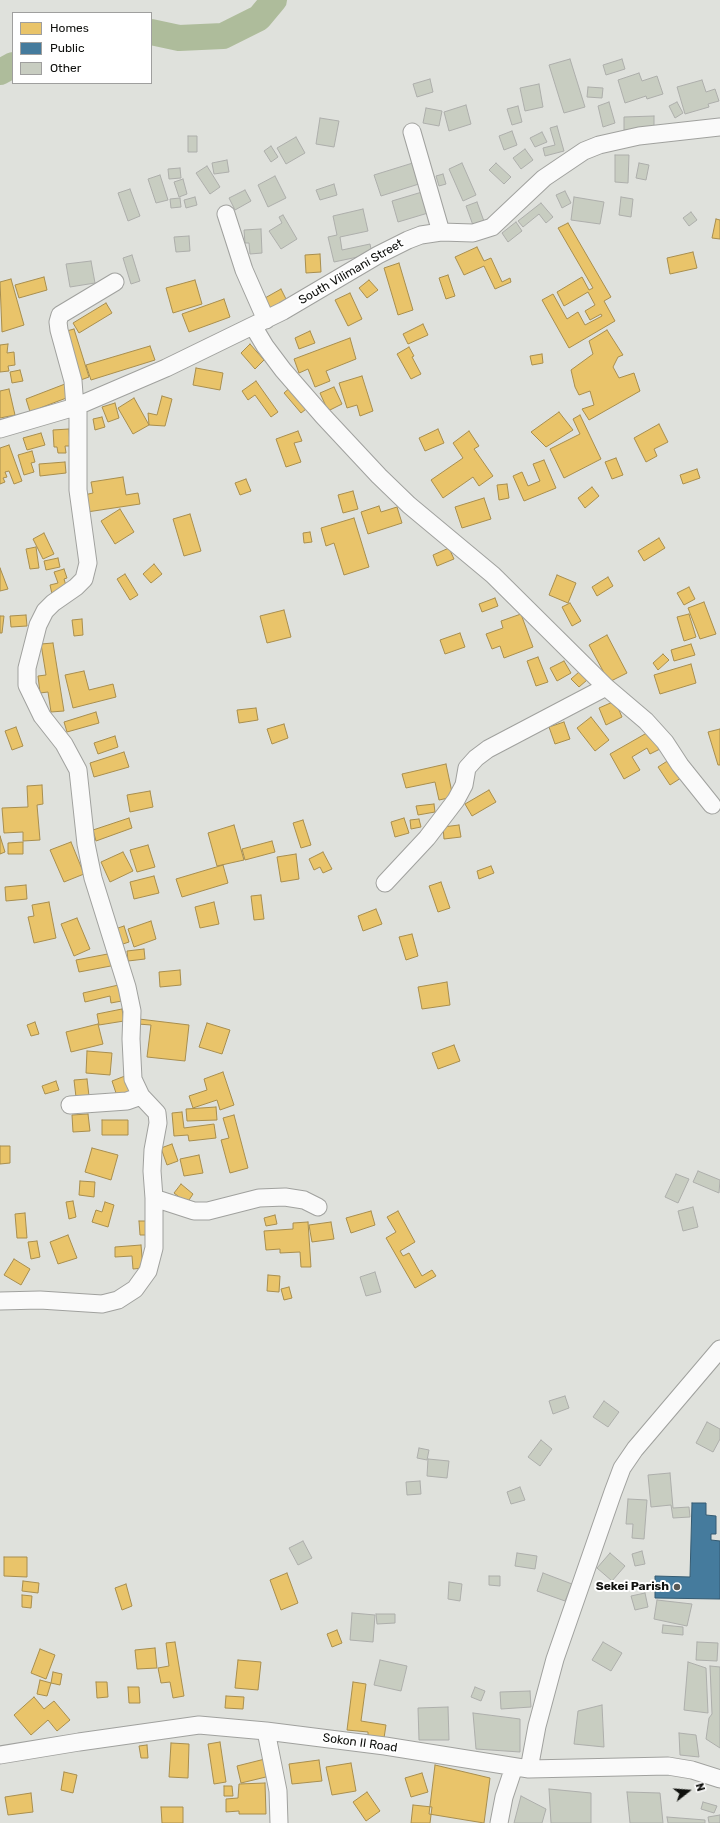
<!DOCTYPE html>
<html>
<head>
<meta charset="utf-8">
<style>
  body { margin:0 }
  #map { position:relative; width:720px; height:1823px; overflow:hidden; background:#dfe1dc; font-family:Rubik,sans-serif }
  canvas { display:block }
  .legend { position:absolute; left:12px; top:12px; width:140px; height:72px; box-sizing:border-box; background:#fff; border:1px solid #9f9f9e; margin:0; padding:5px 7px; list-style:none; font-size:12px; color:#0f100d }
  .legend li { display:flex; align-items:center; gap:8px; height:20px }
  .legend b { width:20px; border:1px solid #9f9f9e }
  .north { position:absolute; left:668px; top:1771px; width:40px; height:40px; -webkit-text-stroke:3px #fff; paint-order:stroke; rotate:73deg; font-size:11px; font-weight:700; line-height:16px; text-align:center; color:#0f100d }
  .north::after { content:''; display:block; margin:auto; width:14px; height:18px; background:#0f100d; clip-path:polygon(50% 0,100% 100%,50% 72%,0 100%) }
</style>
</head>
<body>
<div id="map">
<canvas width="720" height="1823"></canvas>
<ul class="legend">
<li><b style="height:11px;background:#e9c46a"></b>Homes</li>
<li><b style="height:11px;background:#457b9d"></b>Public</li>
<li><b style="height:11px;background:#c8cdc1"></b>Other</li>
</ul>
<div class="north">N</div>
</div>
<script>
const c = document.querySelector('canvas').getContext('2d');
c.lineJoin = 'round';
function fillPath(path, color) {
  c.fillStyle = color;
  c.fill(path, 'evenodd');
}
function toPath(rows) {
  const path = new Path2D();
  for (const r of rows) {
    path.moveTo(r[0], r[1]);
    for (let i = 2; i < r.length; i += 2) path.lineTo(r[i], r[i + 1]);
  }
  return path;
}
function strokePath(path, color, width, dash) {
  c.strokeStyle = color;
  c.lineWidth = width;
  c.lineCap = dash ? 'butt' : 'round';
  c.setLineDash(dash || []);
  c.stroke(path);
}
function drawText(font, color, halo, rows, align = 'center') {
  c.font = font + ' Rubik,sans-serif';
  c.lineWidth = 4;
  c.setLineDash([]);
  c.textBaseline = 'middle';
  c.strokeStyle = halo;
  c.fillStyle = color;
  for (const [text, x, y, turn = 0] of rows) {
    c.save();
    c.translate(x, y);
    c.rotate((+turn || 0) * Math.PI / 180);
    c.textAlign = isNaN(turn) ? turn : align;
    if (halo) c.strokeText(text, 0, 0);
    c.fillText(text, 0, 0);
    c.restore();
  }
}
const homes = toPath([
  [716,219,720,220,720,239,712,238,716,219],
  [568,223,611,297,604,301,615,321,569,348,542,300,553,294,567,319,578,312,585,325,602,316,601,314,590,320,585,311,595,305,588,292,564,306,557,292,582,277,589,290,593,288,558,228,568,223],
  [477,247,484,261,491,258,502,282,510,278,511,282,495,289,484,266,464,275,455,257,477,247],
  [693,252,697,268,670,274,667,258,693,252],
  [320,254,321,272,306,273,305,255,320,254],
  [399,263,413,310,398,315,384,268,399,263],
  [448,275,455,296,446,299,439,278,448,275],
  [44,277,47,290,19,298,15,285,44,277],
  [11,279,24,325,2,332,0,282,11,279],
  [195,280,202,304,173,313,166,288,195,280],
  [369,280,378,290,367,298,359,288,369,280],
  [281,289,288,303,272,312,265,298,281,289],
  [350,293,362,319,348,326,335,300,350,293],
  [224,299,230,317,189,332,182,314,224,299],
  [106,303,112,313,79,333,73,323,106,303],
  [423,324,428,335,408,344,403,334,423,324],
  [74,329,89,377,78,381,63,332,74,329],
  [607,330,623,355,618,357,613,367,619,378,634,373,640,391,589,420,582,409,594,405,590,391,579,395,575,387,571,370,593,354,589,341,607,330],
  [310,331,315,343,299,349,295,338,310,331],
  [350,338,356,359,326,371,330,381,315,387,308,369,299,373,294,359,350,338],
  [8,344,7,353,14,352,15,365,8,366,9,371,0,372,0,345,8,344],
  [250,344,264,360,255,369,241,353,250,344],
  [150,346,155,360,91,380,86,365,150,346],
  [409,347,414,356,412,357,421,374,411,379,397,354,409,347],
  [542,354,543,363,532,365,530,356,542,354],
  [196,368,223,373,220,390,193,385,196,368],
  [20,370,23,381,12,383,10,372,20,370],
  [362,376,373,411,360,416,357,405,347,408,339,383,362,376],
  [256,381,278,412,271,417,255,395,248,400,242,391,256,381],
  [65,384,69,397,40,408,41,411,31,415,26,399,65,384],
  [293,385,310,406,301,413,284,393,293,385],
  [334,387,342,404,328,411,320,393,334,387],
  [9,389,15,415,0,418,0,391,9,389],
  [162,396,172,399,165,426,149,425,148,413,157,415,162,396],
  [134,398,149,425,133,434,118,408,134,398],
  [115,403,119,418,108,422,102,407,115,403],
  [559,412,573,430,546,447,531,432,559,412],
  [580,415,601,459,564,478,550,449,580,434,573,419,580,415],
  [102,417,105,427,95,430,93,419,102,417],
  [659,424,668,442,654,449,657,456,646,462,634,438,659,424],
  [69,429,70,446,65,446,66,453,58,453,57,447,54,447,53,430,69,429],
  [438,429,444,443,425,451,419,438,438,429],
  [298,431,302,441,294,443,301,462,286,467,276,439,298,431],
  [469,431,479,446,474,449,493,476,479,486,473,477,443,498,431,480,463,458,453,443,469,431],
  [41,433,45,445,27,450,23,438,41,433],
  [9,445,22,481,14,484,9,471,5,472,7,477,3,478,5,482,0,484,0,448,9,445],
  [32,451,35,462,31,463,34,472,24,475,18,455,32,451],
  [616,458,623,475,612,479,605,462,616,458],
  [544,460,556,488,524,501,513,476,522,472,528,486,540,481,533,464,544,460],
  [65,462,66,473,40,476,39,464,65,462],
  [697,469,700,478,683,484,680,475,697,469],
  [123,477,126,495,138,493,140,504,87,512,84,495,93,493,91,482,123,477],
  [246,479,251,491,240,495,235,483,246,479],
  [507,484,509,498,499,500,497,485,507,484],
  [592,487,599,496,585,508,578,498,592,487],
  [353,491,358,509,343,513,338,495,353,491],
  [484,498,491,519,462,528,455,507,484,498],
  [379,506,381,512,397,507,402,523,368,534,361,512,379,506],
  [120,509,134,532,115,544,101,521,120,509],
  [190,514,201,551,184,556,173,519,190,514],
  [354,518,369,567,344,575,334,543,326,546,321,528,354,518],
  [310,532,312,542,304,543,303,533,310,532],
  [44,533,54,554,43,559,33,539,44,533],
  [659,538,665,548,644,561,638,551,659,538],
  [36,547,39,568,30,569,26,549,36,547],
  [449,548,454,559,437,566,433,555,449,548],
  [58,558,60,567,46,570,44,561,58,558],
  [154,564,162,574,151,583,143,574,154,564],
  [0,568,8,589,0,591,0,568],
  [64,569,67,578,64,579,67,589,52,594,50,585,58,583,54,572,64,569],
  [125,574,138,595,130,600,117,579,125,574],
  [557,575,576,583,568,603,549,595,557,575],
  [608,577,613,586,597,596,592,587,608,577],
  [689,587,695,599,684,605,677,593,689,587],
  [495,598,498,606,482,612,479,604,495,598],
  [704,602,716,634,700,639,688,608,704,602],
  [570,603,581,621,572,626,562,607,570,603],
  [284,610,291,637,267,643,260,616,284,610],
  [521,614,533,647,504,658,500,646,492,649,486,634,503,628,501,621,521,614],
  [689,614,696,637,684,641,677,617,689,614],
  [26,615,27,626,11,627,10,616,26,615],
  [0,616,4,616,2,633,0,633,0,616],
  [82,619,83,635,74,636,72,620,82,619],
  [460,633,465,647,445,654,440,640,460,633],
  [607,635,627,673,609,682,589,645,607,635],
  [53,643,64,711,51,712,48,692,40,693,38,676,46,675,41,644,53,643],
  [691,644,695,655,674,661,671,650,691,644],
  [663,654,669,660,658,670,653,663,663,654],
  [538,657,548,682,536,686,527,661,538,657],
  [564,661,571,673,557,681,550,668,564,661],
  [691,664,696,683,660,694,654,675,691,664],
  [84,671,89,690,113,684,116,697,73,708,65,675,84,671],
  [579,672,587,680,579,687,571,679,579,672],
  [615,701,622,717,606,725,599,708,615,701],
  [256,708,258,720,239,723,237,710,256,708],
  [96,712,99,723,67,732,64,722,96,712],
  [591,717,609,740,595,751,577,728,591,717],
  [564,722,570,739,555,744,549,727,564,722],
  [284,724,288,738,272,744,267,729,284,724],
  [16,727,23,746,12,750,5,731,16,727],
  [720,729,720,765,718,765,708,732,720,729],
  [652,730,662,748,650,754,647,748,632,757,640,770,624,779,610,754,652,730],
  [115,736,118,747,98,754,94,743,115,736],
  [124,752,129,767,94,777,90,763,124,752],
  [669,760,681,778,670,785,658,767,669,760],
  [446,764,453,797,439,800,435,782,406,788,402,774,446,764],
  [42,785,43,804,37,805,40,840,23,841,23,832,4,833,2,808,28,807,27,786,42,785],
  [489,790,496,802,472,816,465,804,489,790],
  [150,791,153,807,130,812,127,795,150,791],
  [434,804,435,812,418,815,416,806,434,804],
  [129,818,132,828,96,841,93,830,129,818],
  [404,818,409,833,395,837,391,822,404,818],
  [419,819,421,827,411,829,410,820,419,819],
  [303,820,311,845,301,848,293,823,303,820],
  [234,825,244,860,217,866,208,833,234,825],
  [459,825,461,837,444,839,443,827,459,825],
  [0,836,5,852,0,854,0,836],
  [272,841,275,852,245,860,242,849,272,841],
  [23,842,23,854,8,854,8,843,23,842],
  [71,842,84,874,64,882,50,850,71,842],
  [148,845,155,867,137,872,130,850,148,845],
  [123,852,133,871,110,882,101,862,123,852],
  [323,852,332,869,323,873,320,867,314,870,309,859,323,852],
  [296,854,299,879,281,882,277,857,296,854],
  [223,865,228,883,182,897,176,879,223,865],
  [491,866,494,873,479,879,477,871,491,866],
  [154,876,159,893,134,899,130,882,154,876],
  [441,882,450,908,438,912,429,886,441,882],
  [26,885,27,899,6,901,5,887,26,885],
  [261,895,264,919,254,920,251,896,261,895],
  [49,902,56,938,34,943,28,917,34,916,32,905,49,902],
  [214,902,219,924,200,928,195,907,214,902],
  [376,909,382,924,363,931,358,916,376,909],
  [77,918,90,949,74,956,61,924,77,918],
  [151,921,156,939,134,947,128,929,151,921],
  [124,926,129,942,120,945,115,929,124,926],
  [412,934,418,956,406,960,399,937,412,934],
  [144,949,145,959,128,961,127,951,144,949],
  [113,953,116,965,79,972,76,960,113,953],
  [180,970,181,985,160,987,159,972,180,970],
  [447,982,450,1005,422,1009,418,987,447,982],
  [123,984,127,1000,111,1003,110,996,85,1002,83,993,123,984],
  [122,1009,124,1021,99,1025,97,1014,122,1009],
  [139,1019,189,1025,185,1061,147,1057,151,1025,138,1024,139,1019],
  [35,1022,39,1034,31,1036,27,1025,35,1022],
  [207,1023,230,1030,222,1054,199,1047,207,1023],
  [98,1024,103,1044,71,1052,66,1032,98,1024],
  [454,1045,460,1061,438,1069,432,1053,454,1045],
  [87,1051,112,1053,110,1075,86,1073,87,1051],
  [223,1072,234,1105,220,1110,217,1100,193,1108,189,1096,207,1090,204,1079,223,1072],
  [125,1076,131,1095,118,1099,112,1081,125,1076],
  [87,1079,89,1096,76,1097,74,1080,87,1079],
  [56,1081,59,1090,45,1094,42,1086,56,1081],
  [216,1107,217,1120,187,1121,186,1109,216,1107],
  [182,1112,184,1128,214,1124,216,1138,189,1141,188,1135,174,1136,172,1113,182,1112],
  [88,1114,90,1131,73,1132,72,1115,88,1114],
  [234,1115,248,1168,230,1173,221,1140,229,1138,223,1118,234,1115],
  [102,1120,128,1120,128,1135,102,1135,102,1120],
  [172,1144,178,1161,167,1165,161,1148,172,1144],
  [0,1146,10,1146,10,1163,0,1164,0,1146],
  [92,1148,118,1155,111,1180,85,1172,92,1148],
  [199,1155,203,1173,184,1176,180,1159,199,1155],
  [80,1181,95,1182,94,1197,79,1195,80,1181],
  [181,1184,193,1194,187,1203,174,1193,181,1184],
  [73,1201,76,1217,69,1219,66,1202,73,1201],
  [105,1202,114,1205,108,1227,92,1222,96,1210,102,1212,105,1202],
  [371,1211,375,1225,351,1233,346,1218,371,1211],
  [398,1211,415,1242,400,1251,403,1256,409,1253,422,1276,432,1270,436,1276,415,1288,386,1238,396,1232,387,1217,398,1211],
  [25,1213,27,1238,17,1238,15,1214,25,1213],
  [275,1215,277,1224,266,1226,264,1218,275,1215],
  [139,1221,148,1221,148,1235,140,1235,139,1221],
  [308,1222,311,1267,301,1267,300,1252,280,1253,280,1249,266,1250,264,1231,293,1229,293,1223,308,1222],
  [331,1222,334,1239,312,1242,309,1225,331,1222],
  [68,1235,77,1258,58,1264,50,1242,68,1235],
  [37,1241,40,1257,31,1259,28,1242,37,1241],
  [141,1245,143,1268,133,1269,132,1256,115,1257,115,1247,141,1245],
  [14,1259,30,1269,21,1285,4,1275,14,1259],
  [268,1275,280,1276,279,1292,267,1291,268,1275],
  [289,1287,292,1298,284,1300,281,1289,289,1287],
  [4,1557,27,1557,27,1577,4,1576,4,1557],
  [287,1573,298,1603,281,1610,270,1580,287,1573],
  [23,1581,39,1583,38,1593,22,1591,23,1581],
  [126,1584,132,1606,122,1610,115,1588,126,1584],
  [22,1595,32,1596,31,1608,22,1607,22,1595],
  [337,1630,342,1643,332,1647,327,1634,337,1630],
  [175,1642,184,1696,173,1698,170,1682,161,1683,158,1668,169,1666,166,1643,175,1642],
  [155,1648,157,1668,137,1669,135,1650,155,1648],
  [40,1649,55,1655,46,1679,31,1673,40,1649],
  [238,1660,261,1662,258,1690,235,1688,238,1660],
  [53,1672,62,1674,60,1685,51,1683,53,1672],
  [40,1680,51,1683,47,1696,37,1694,40,1680],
  [96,1682,107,1682,108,1697,97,1698,96,1682],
  [353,1682,366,1684,361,1721,386,1725,384,1738,368,1736,368,1732,347,1730,353,1682],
  [128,1687,139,1687,140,1703,129,1703,128,1687],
  [226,1696,244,1697,243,1709,225,1708,226,1696],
  [34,1697,44,1709,54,1701,70,1720,57,1731,48,1720,31,1735,14,1715,34,1697],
  [220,1742,226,1782,214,1784,208,1744,220,1742],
  [171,1743,189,1744,188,1778,169,1777,171,1743],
  [147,1745,148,1758,141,1758,139,1746,147,1745],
  [265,1759,270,1776,241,1783,237,1766,265,1759],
  [319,1760,322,1781,292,1784,289,1764,319,1760],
  [351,1763,356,1791,332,1795,326,1767,351,1763],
  [435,1765,490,1778,484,1823,429,1814,435,1765],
  [64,1772,77,1775,73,1793,61,1790,64,1772],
  [422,1773,428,1792,411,1797,405,1778,422,1773],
  [265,1783,266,1814,239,1814,239,1811,226,1812,226,1799,238,1798,239,1784,265,1783],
  [224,1786,232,1786,233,1796,224,1796,224,1786],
  [367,1792,380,1811,366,1821,353,1802,367,1792],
  [31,1793,33,1812,8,1815,5,1797,31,1793],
  [413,1805,432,1807,430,1823,411,1823,413,1805],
  [161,1807,183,1807,183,1823,162,1823,161,1807]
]);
const public = toPath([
  [692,1503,706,1503,706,1515,716,1516,716,1534,711,1534,711,1540,720,1541,720,1599,655,1598,655,1576,690,1577,692,1503]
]);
const river = toPath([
  [151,32,179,38,223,36,259,18,274,0],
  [0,72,13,65]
]);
const building = toPath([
  [570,59,585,107,564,113,549,65,570,59],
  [622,59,625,69,606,75,603,65,622,59],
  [639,73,642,81,657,76,663,94,647,99,646,96,625,103,618,80,639,73],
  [430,79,433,92,417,97,413,84,430,79],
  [702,80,706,92,715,89,719,101,708,104,709,107,685,114,677,87,702,80],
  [539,84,543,107,525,111,520,88,539,84],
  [588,87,603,88,602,98,587,97,588,87],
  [609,102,615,123,603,127,598,106,609,102],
  [677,102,683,113,675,118,669,106,677,102],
  [466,105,471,124,449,131,444,112,466,105],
  [518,106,522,122,512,125,507,109,518,106],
  [426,108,442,111,439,126,423,123,426,108],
  [654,116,654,129,624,130,624,117,654,116],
  [320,118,339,121,334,147,316,144,320,118],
  [557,126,564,151,545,156,543,148,555,145,550,128,557,126],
  [512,131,517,145,504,150,499,136,512,131],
  [542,132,547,142,535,147,530,138,542,132],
  [188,136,197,136,197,152,188,152,188,136],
  [296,137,305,153,286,164,277,148,296,137],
  [271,146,278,157,271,162,264,151,271,146],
  [525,149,533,160,521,169,513,158,525,149],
  [615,155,629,155,628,183,615,182,615,155],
  [227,160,229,172,214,174,212,163,227,160],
  [416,162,422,183,381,196,374,175,416,162],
  [462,163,476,195,463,201,449,169,462,163],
  [496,163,511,177,504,184,489,170,496,163],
  [639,163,649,165,646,180,636,178,639,163],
  [207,166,220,187,210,194,196,173,207,166],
  [180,168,181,178,169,179,168,169,180,168],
  [443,174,446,184,439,186,436,176,443,174],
  [160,175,168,200,156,203,148,179,160,175],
  [275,176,286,198,268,207,258,185,275,176],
  [183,179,187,194,179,197,174,182,183,179],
  [334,184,337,195,320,200,316,190,334,184],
  [130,189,140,216,128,221,118,193,130,189],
  [245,190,251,201,235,210,229,198,245,190],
  [565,191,571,203,562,208,556,195,565,191],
  [422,192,428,213,398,222,392,201,422,192],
  [195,197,197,205,186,208,184,200,195,197],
  [574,197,604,202,600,224,571,220,574,197],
  [621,197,633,199,631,217,619,215,621,197],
  [180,198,181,207,171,208,170,199,180,198],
  [477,202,485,224,474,228,466,206,477,202],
  [541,203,553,217,546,223,539,214,523,227,518,221,541,203],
  [363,209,368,231,340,237,342,250,370,244,372,254,334,262,328,237,337,235,333,216,363,209],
  [691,212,697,220,689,226,683,218,691,212],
  [283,215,297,239,281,249,269,231,282,223,279,217,283,215],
  [516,222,522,231,508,242,502,233,516,222],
  [261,229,262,253,250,254,249,243,245,243,244,230,261,229],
  [189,236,190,251,176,252,174,237,189,236],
  [132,255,140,281,131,284,123,258,132,255],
  [91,261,95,283,70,287,66,264,91,261],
  [698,1171,720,1180,719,1193,693,1182,698,1171],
  [676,1174,689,1179,678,1203,665,1197,676,1174],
  [693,1207,698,1227,683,1231,678,1211,693,1207],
  [375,1272,381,1292,366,1296,360,1277,375,1272],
  [565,1396,569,1408,553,1414,549,1401,565,1396],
  [604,1401,619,1412,608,1427,593,1417,604,1401],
  [707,1422,720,1429,720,1439,713,1452,696,1443,707,1422],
  [541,1440,552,1449,540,1466,528,1457,541,1440],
  [419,1448,429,1450,427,1460,417,1458,419,1448],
  [428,1459,449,1461,447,1478,427,1476,428,1459],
  [670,1473,673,1508,689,1507,690,1517,673,1518,671,1505,651,1507,648,1475,670,1473],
  [420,1481,421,1494,407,1495,406,1482,420,1481],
  [520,1487,525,1500,511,1504,507,1492,520,1487],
  [628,1499,647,1500,644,1539,632,1538,633,1524,626,1524,628,1499],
  [303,1541,312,1558,298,1565,289,1548,303,1541],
  [642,1551,645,1564,635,1566,632,1554,642,1551],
  [517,1553,537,1556,535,1569,515,1566,517,1553],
  [610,1553,625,1566,612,1581,597,1568,610,1553],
  [543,1573,572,1584,565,1601,537,1591,543,1573],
  [489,1576,500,1576,500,1586,489,1585,489,1576],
  [449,1582,462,1584,460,1601,448,1599,449,1582],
  [645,1593,648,1607,635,1610,631,1596,645,1593],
  [657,1600,692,1604,687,1626,654,1619,657,1600],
  [352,1613,375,1615,373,1642,350,1640,352,1613],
  [376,1614,395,1614,395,1623,377,1624,376,1614],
  [663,1625,683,1627,683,1635,662,1633,663,1625],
  [603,1642,622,1653,611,1671,592,1660,603,1642],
  [697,1642,718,1643,717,1661,696,1660,697,1642],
  [380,1660,407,1666,401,1691,374,1685,380,1660],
  [688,1662,706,1668,708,1713,684,1710,688,1662],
  [710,1666,720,1667,720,1748,706,1739,709,1718,712,1714,710,1666],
  [475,1687,485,1691,481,1701,471,1697,475,1687],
  [530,1691,531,1707,501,1709,500,1692,530,1691],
  [602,1705,604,1747,574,1744,578,1711,602,1705],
  [448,1707,449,1740,419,1740,418,1708,448,1707],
  [473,1713,520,1719,520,1752,476,1749,473,1713],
  [679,1733,696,1735,699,1757,680,1755,679,1733],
  [549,1789,591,1793,591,1823,551,1823,549,1789],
  [627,1792,660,1793,663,1823,630,1823,627,1792],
  [521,1796,546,1809,542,1823,514,1823,521,1796],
  [703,1802,717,1806,714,1813,701,1809,703,1802],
  [720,1815,720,1823,709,1823,708,1817,720,1815],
  [667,1817,705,1820,705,1823,668,1823,667,1817]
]);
const minor = toPath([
  [412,132,441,232],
  [226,214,244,270,266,320],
  [253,326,265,346,283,370,323,416,379,476,409,505,493,575,606,687,646,721,665,742,680,765,712,805],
  [75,407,73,381,59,330,58,322,60,315,115,282],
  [0,429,75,407,166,368,283,311,378,255,408,240,421,235,441,232,473,233,492,227,544,178,584,151,599,145,639,136,720,127],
  [385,883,427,838,456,800,464,785,467,768,476,758,488,749,606,687],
  [70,1105,127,1101,141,1096],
  [154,1198,194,1211,208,1211,259,1198,285,1197,304,1200,318,1207],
  [0,1301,40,1300,102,1304,118,1300,135,1289,148,1271,154,1248,154,1198,152,1171,153,1150,158,1123,157,1113,141,1096,133,1079,131,1039,132,1011,127,987,93,878,86,844,78,770,64,744,42,716,27,685,27,668,38,625,45,611,53,603,76,587,84,579,88,563,78,490,78,405],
  [266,1731,278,1791,279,1823],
  [0,1755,79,1742,199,1725,266,1731,385,1746,529,1769,668,1766,692,1770,720,1779],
  [529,1769,537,1726,555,1659,613,1492,622,1468,635,1449,720,1349],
  [499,1823,504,1797,514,1767]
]);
const markers = [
  [677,1587,4,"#585955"]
];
const streetNames = [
  ["South Vilimani Street",351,272,-30],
  ["Sokon II Road",360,1743,8]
];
const poiNames = [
  ["Sekei Parish",669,1587]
];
fillPath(homes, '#e9c46a');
strokePath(homes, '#a88e4e', 1);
fillPath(public, '#457b9d');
strokePath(public, '#355b72', 1);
strokePath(river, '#aebc9b', 26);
fillPath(building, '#c8cdc1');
strokePath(building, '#adaeab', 1);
strokePath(minor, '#a0a19e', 19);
strokePath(minor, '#fafafa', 17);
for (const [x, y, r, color] of markers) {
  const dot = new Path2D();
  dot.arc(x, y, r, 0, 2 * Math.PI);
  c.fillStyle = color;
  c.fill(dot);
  strokePath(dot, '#fff', 1.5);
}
drawText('12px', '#0f100d', '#fff', streetNames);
drawText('bold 12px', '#0f100d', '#fff', poiNames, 'right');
</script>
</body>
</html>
